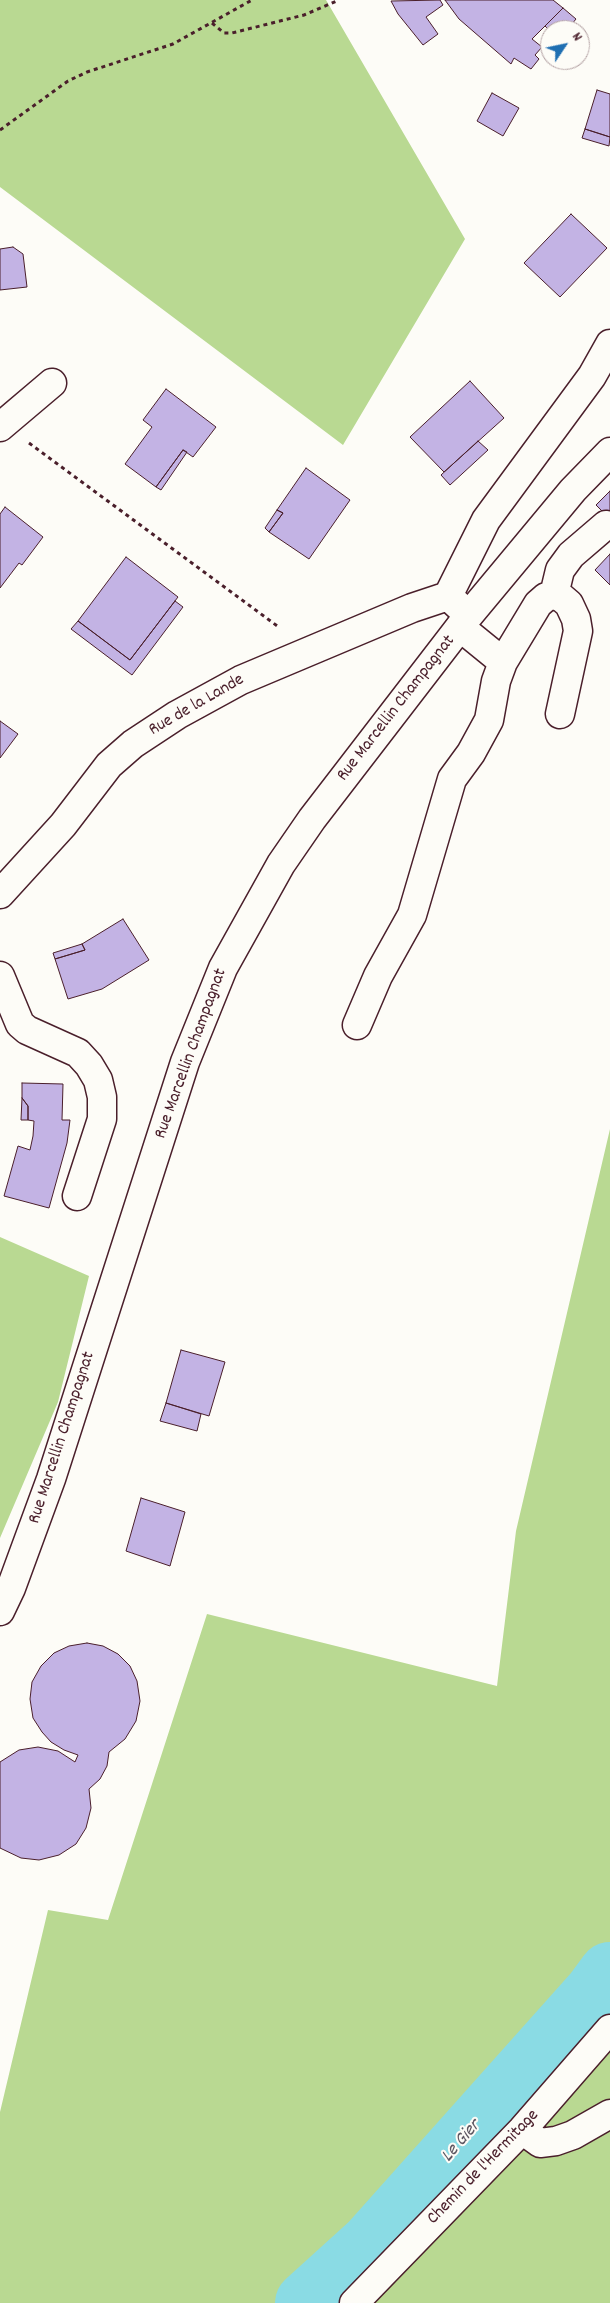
<!DOCTYPE html>
<html>
<head>
<meta charset="utf-8">
<style>
  body { margin:0 }
  #map { position:relative; width:610px; height:2303px; overflow:hidden; background:#fdfcf7; font-family:Dekko,sans-serif }
  canvas { display:block }
  .north { position:absolute; left:540px; top:20px; width:50px; height:50px; box-sizing:border-box; background:#fdfcf7; border:1px solid #b5a4a5; border-radius:50%; rotate:56deg; font-size:14px; font-weight:700; line-height:20px; text-align:center; color:#4a1f2b }
  .north::after { content:''; display:block; margin:auto; width:18px; height:22px; background:#1f6fb2; clip-path:polygon(50% 0,100% 100%,50% 72%,0 100%) }
</style>
</head>
<body>
<div id="map">
<canvas width="610" height="2303"></canvas>
<div class="north">N</div>
</div>
<script>
const c = document.querySelector('canvas').getContext('2d');
c.lineJoin = 'round';
function fillPath(path, color) {
  c.fillStyle = color;
  c.fill(path, 'evenodd');
}
function toPath(rows) {
  const path = new Path2D();
  for (const r of rows) {
    path.moveTo(r[0], r[1]);
    for (let i = 2; i < r.length; i += 2) path.lineTo(r[i], r[i + 1]);
  }
  return path;
}
function strokePath(path, color, width, dash) {
  c.strokeStyle = color;
  c.lineWidth = width;
  c.lineCap = dash ? 'butt' : 'round';
  c.setLineDash(dash || []);
  c.stroke(path);
}
function drawText(font, color, halo, rows, align = 'center') {
  c.font = font + ' Dekko,sans-serif';
  c.lineWidth = 4;
  c.setLineDash([]);
  c.textBaseline = 'middle';
  c.strokeStyle = halo;
  c.fillStyle = color;
  for (const [text, x, y, turn = 0] of rows) {
    c.save();
    c.translate(x, y);
    c.rotate((+turn || 0) * Math.PI / 180);
    c.textAlign = isNaN(turn) ? turn : align;
    if (halo) c.strokeText(text, 0, 0);
    c.fillText(text, 0, 0);
    c.restore();
  }
}
const green = toPath([
  [0,0,326,0,465,239,343,445,0,187],
  [610,1129,610,2303,0,2303,0,2112,48,1910,108,1920,207,1614,497,1686,516,1531],
  [0,1237,89,1276,58,1402,0,1538]
]);
const river = toPath([
  [307,2303,371,2245,596,1993,610,1974]
]);
const building = toPath([
  [440,0,443,5,426,17,438,34,423,45,398,14,391,1,440,0],
  [445,0,553,0,563,8,532,39,542,47,535,55,539,59,531,69,514,58,511,64,459,19,445,0],
  [563,8,576,19,567,30,550,31,545,26,563,8],
  [597,90,610,94,610,137,585,129,597,90],
  [492,93,519,108,503,136,477,121,492,93],
  [585,129,610,137,609,146,582,138,585,129],
  [571,214,607,248,560,297,524,263,571,214],
  [13,247,23,254,27,287,0,290,0,249,13,247],
  [470,381,504,418,444,472,410,437,470,381],
  [166,389,216,427,193,457,183,450,156,487,125,464,152,427,143,420,166,389],
  [478,441,488,450,450,485,441,475,478,441],
  [183,450,187,452,161,490,156,487,183,450],
  [306,468,350,500,309,559,269,532,283,513,277,510,306,468],
  [610,491,610,519,596,505,610,491],
  [5,507,43,537,22,565,19,563,0,588,0,514,5,507],
  [277,510,283,513,269,532,265,528,277,510],
  [610,554,610,585,595,570,610,554],
  [126,557,178,597,130,660,78,621,126,557],
  [175,601,183,607,132,675,71,629,78,621,130,660,175,601],
  [0,721,18,734,0,758,0,721],
  [123,919,149,960,102,989,68,999,55,959,85,950,82,944,123,919],
  [82,944,85,950,55,959,53,953,82,944],
  [22,1083,63,1084,62,1120,70,1120,67,1143,49,1208,4,1196,18,1146,30,1150,33,1136,34,1121,28,1120,28,1106,22,1098,22,1083],
  [22,1098,28,1106,28,1120,21,1120,22,1098],
  [181,1350,225,1362,209,1416,166,1403,181,1350],
  [166,1403,201,1414,197,1431,160,1421,166,1403],
  [141,1498,185,1512,170,1566,126,1551,141,1498],
  [87,1643,103,1646,118,1654,130,1666,137,1681,140,1701,136,1721,125,1739,109,1752,107,1766,100,1779,89,1789,91,1808,86,1828,76,1844,59,1855,39,1860,21,1858,0,1848,0,1762,19,1750,38,1747,58,1751,75,1762,78,1755,64,1750,51,1742,42,1732,33,1718,30,1699,32,1682,41,1666,54,1653,69,1646,87,1643]
]);
const path = toPath([
  [212,23,224,33,232,33,304,15,339,0],
  [0,130,68,81,87,72,173,44,252,0],
  [29,443,280,628]
]);
const minor = toPath([
  [0,427,52,383],
  [554,595,560,570,571,555,606,525],
  [461,608,448,596,486,520,592,376,610,344],
  [460,627,503,662],
  [0,894,63,825,109,765,133,744,177,715,241,680,412,608,448,596],
  [0,976,20,1024,27,1030,78,1053,89,1065,98,1080,102,1097,102,1119,77,1196],
  [357,1025,378,976,412,915,452,779,471,753,489,720,496,681,503,662,538,604,546,597,554,595,562,598,569,604,576,619,578,631,560,714],
  [522,2130,540,2143,556,2141,573,2135,610,2114],
  [354,2303,522,2130,610,2029]
]);
const major = toPath([
  [0,1611,11,1588,51,1479,185,1062,223,968,281,864,312,819,469,615,573,490,610,452]
]);
const streetNames = [
  ["Rue de la Lande",197,706,-30],
  ["Rue Marcellin Champagnat",397,709,-52],
  ["Rue Marcellin Champagnat",192,1054,-70],
  ["Rue Marcellin Champagnat",63,1438,-72],
  ["Chemin de l'Hermitage",484,2168,-46]
];
const waterNames = [
  ["Le Gier",462,2142,-49]
];
fillPath(green, '#b9d992');
strokePath(river, '#8adbe4', 64);
fillPath(building, '#c3b3e4');
strokePath(building, '#4a1f2b', 1);
strokePath(minor, '#4a1f2b', 31);
strokePath(major, '#4a1f2b', 31);
strokePath(path, '#4a1f2b', 3, [4, 4]);
strokePath(minor, '#fdfcf7', 28);
strokePath(major, '#fdfcf7', 28);
drawText('18px', '#4a1f2b', '#fdfcf7', streetNames);
drawText('italic 19px', '#5d5762', '#fdfcf7', waterNames);
</script>
</body>
</html>
